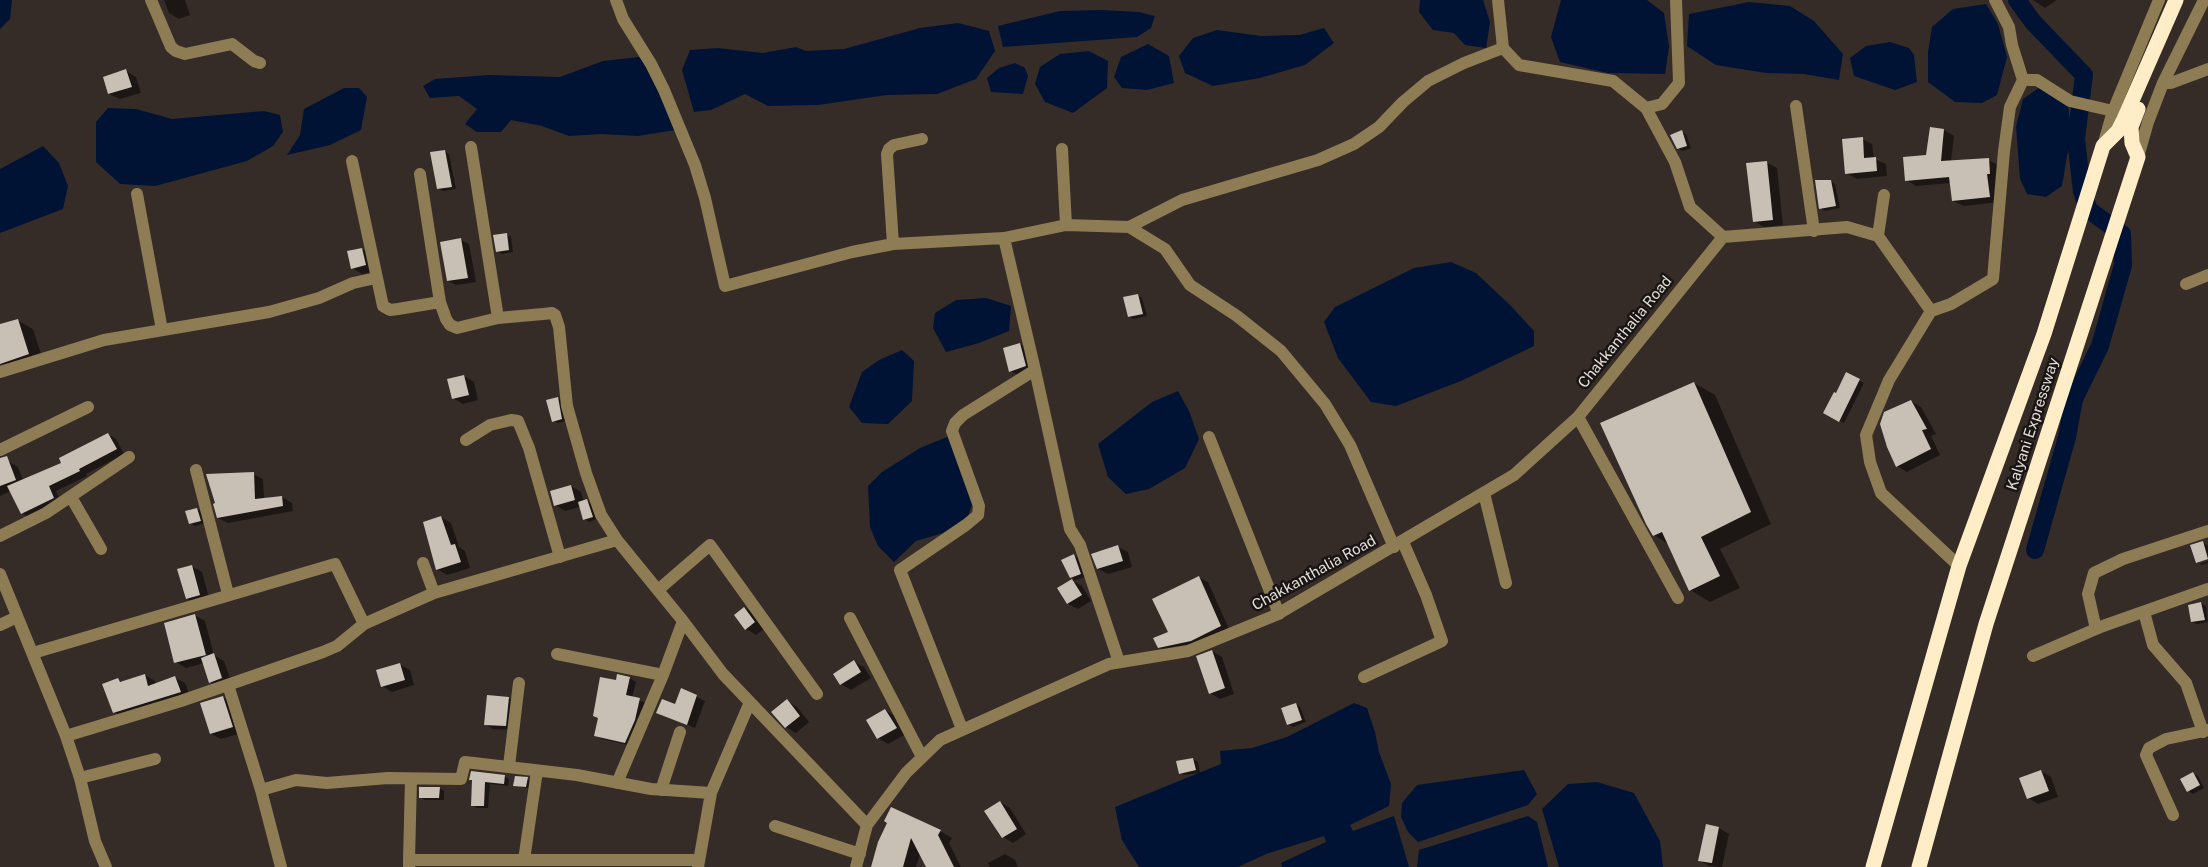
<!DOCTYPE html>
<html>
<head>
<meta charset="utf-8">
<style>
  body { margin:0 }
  canvas { display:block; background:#352b27 }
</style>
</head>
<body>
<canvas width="2208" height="867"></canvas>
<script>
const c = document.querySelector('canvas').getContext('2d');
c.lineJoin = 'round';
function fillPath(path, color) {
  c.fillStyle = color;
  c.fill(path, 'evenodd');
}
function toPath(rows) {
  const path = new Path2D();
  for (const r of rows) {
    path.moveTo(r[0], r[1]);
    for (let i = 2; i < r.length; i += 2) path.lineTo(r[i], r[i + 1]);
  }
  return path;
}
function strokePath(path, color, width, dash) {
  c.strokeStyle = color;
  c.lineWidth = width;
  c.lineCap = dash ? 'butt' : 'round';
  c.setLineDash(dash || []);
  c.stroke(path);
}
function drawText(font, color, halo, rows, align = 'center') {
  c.font = font + ' "Public Sans",sans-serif';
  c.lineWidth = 5;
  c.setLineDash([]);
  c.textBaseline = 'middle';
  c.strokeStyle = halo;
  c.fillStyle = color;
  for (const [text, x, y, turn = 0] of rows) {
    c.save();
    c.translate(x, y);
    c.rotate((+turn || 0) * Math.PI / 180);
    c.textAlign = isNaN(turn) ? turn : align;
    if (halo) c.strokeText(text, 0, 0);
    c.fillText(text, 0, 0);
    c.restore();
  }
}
const water = toPath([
  [0,0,12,0,10,19,0,29],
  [1420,0,1483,0,1490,22,1486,48,1465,45,1454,33,1433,30,1419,12],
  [1561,0,1647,0,1664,13,1669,47,1665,74,1608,73,1560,62,1551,37],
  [1749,2,1790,6,1814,21,1843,54,1839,80,1804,74,1766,73,1716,65,1687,46,1689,14],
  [1986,4,1998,24,2007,57,1997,95,1982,103,1955,102,1928,82,1928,52,1932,27,1953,9],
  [1101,10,1139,12,1155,16,1151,28,1137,37,1003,47,998,26,1060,11],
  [958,23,989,31,995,51,976,79,937,94,887,95,818,105,768,106,745,94,711,110,694,112,682,70,690,50,718,48,763,53,796,47,806,51,844,49,920,28],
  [1324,28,1334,43,1305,65,1260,78,1213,86,1185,73,1179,56,1193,38,1217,30,1261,36,1299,35],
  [1890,42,1909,48,1914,55,1917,82,1895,90,1854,76,1850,58,1866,46],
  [1148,44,1169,56,1174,83,1147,90,1122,88,1114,77,1121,57],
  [1089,51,1108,61,1107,88,1073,113,1045,102,1035,84,1040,67,1060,54],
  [639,57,657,80,675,130,638,136,601,134,569,136,542,126,511,120,501,132,477,132,465,124,477,109,459,96,430,98,423,86,435,79,489,75,560,77,603,61],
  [1015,63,1025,68,1028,76,1023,94,991,92,987,78,999,68],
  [2040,87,2068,104,2071,133,2062,186,2046,197,2027,194,2020,179,2016,127,2023,99],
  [344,88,359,88,367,97,361,130,330,145,287,155,300,135,304,109],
  [108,108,136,109,172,119,264,111,280,115,283,132,273,146,247,161,155,186,120,184,96,162,96,122],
  [43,146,59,163,68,186,63,209,0,233,0,169],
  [1451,262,1476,273,1511,306,1534,331,1534,346,1461,381,1396,406,1371,402,1338,358,1324,322,1335,307,1414,268],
  [986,298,1011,306,1009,331,979,343,946,352,933,328,935,313,956,300],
  [902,350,914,361,912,401,888,424,862,423,849,407,862,372,879,360],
  [1178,391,1189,411,1199,439,1185,468,1149,489,1126,494,1108,477,1098,444,1152,402],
  [952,435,974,499,968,516,943,533,916,541,894,562,878,546,870,527,868,486,882,472,920,448],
  [1354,703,1367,708,1375,732,1379,752,1391,784,1389,806,1350,825,1353,831,1394,816,1409,867,1282,867,1281,863,1326,842,1324,836,1266,854,1238,867,1139,867,1122,840,1115,807,1221,764,1220,751,1252,748,1287,737],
  [1524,770,1537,794,1528,805,1418,842,1408,832,1401,817,1402,803,1417,785],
  [1597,782,1634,793,1660,841,1663,867,1559,867,1542,809,1568,784],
  [1528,816,1537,822,1548,867,1417,867,1419,850]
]);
const shadow = toPath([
  [164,0,185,0,190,15,179,19,169,13],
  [2033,0,2057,0,2045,8],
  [126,71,136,77,141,93,120,99,109,94,104,78],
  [1944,130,1954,136,1951,161,1988,160,1998,165,1999,202,1964,206,1953,201,1951,183,1916,186,1906,180,1928,156],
  [1682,132,1686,134,1691,148,1683,151,1678,148],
  [1862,139,1872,144,1874,159,1886,164,1887,176,1857,179,1846,173],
  [444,151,449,154,456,189,443,191,438,188],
  [1766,162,1777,168,1783,225,1764,227,1754,221],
  [1831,181,1835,184,1840,208,1825,211,1820,208],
  [506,234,511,237,513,252,502,254,497,251],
  [461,240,469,244,476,282,456,285,448,281],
  [362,249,372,255,376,271,362,274,352,268],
  [1137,295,1142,298,1147,316,1134,319,1129,317],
  [17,320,33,329,44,363,15,372,0,363,0,326],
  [1020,344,1030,350,1035,372,1021,377,1011,371],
  [1846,374,1864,383,1844,423,1825,413,1836,395],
  [464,376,474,382,478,400,463,404,453,398],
  [1694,383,1715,395,1771,524,1720,549,1740,588,1710,602,1690,590,1668,544,1654,535],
  [558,398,562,401,566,421,558,423,553,421],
  [1911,401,1921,407,1936,434,1931,436,1940,455,1907,472,1897,466],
  [108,434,116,439,124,454,86,474,87,476,56,491,61,502,30,518,22,513,11,491,0,496,0,465,8,461,18,467,23,480,63,463],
  [253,474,263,479,264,499,282,497,292,503,293,511,228,523,218,518],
  [571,486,581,492,584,502,587,501,591,503,597,519,589,522,584,519,580,507,565,511,555,505],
  [197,509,202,512,205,523,195,526,190,523],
  [441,517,451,523,459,547,465,551,470,568,447,575,437,569],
  [2203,542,2208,546,2208,558,2199,561,2199,563,2197,562],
  [1118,547,1128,552,1132,567,1108,574,1098,569],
  [1074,555,1079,558,1085,577,1073,581,1082,586,1091,601,1078,609,1068,604,1058,588,1074,579,1071,577],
  [2208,561,2208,563,2202,565,2199,564],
  [191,566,202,572,210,601,197,604,187,599],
  [1198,577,1208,582,1230,631,1168,652,1159,647,1170,632],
  [2201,603,2206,606,2208,622,2197,624,2192,622],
  [745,608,755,614,765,628,756,635,746,629,735,616],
  [194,615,205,621,214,655,224,661,232,684,221,688,210,682,204,663,186,668,176,662],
  [1212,651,1222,657,1234,694,1220,699,1210,693],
  [854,662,864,667,871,678,851,690,841,684],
  [399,664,410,670,414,685,392,692,382,686],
  [145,675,155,681,156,684,175,678,185,683,191,698,124,718,114,712,118,680,123,682],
  [630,678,636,682,632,698,646,703,632,746,602,739,595,736,599,718,594,716,617,682],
  [682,690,705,701,695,728,657,712,675,706],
  [223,697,233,703,242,733,221,739,211,734],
  [509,698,517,703,513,730,493,729,485,724],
  [787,701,797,707,809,722,796,733,786,727],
  [1296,704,1300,707,1306,722,1293,727,1288,724],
  [885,710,895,716,906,734,888,744,878,738],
  [1193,759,1198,762,1200,773,1184,775,1180,773],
  [2041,771,2051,777,2058,797,2038,804,2028,798],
  [2193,774,2198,776,2204,788,2193,794,2188,791],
  [504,776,509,779,508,786,490,784,488,808,477,808,472,805,474,781,471,779],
  [527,779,532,781,531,789,514,785],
  [439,788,444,791,444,800,425,800,420,797],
  [1000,802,1010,808,1026,834,1013,843,1003,837],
  [888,823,940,831,952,838,949,843,961,867,927,867,920,853,916,867,873,867],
  [1707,825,1719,828,1729,834,1722,867,1709,866,1699,860],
  [1005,854,1015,860,1018,867,990,867,988,863]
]);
const canal = toPath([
  [2017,0,2033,22,2084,75,2076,139,2082,192,2089,210,2122,234,2123,265,2100,346,2074,399,2067,437,2035,550]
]);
const building = toPath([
  [126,69,132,87,108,94,103,77],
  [1930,127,1944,129,1941,161,1989,158,1990,174,1987,174,1990,197,1952,201,1949,177,1905,181,1903,157,1926,155],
  [1682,130,1687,146,1677,149,1670,135],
  [1863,137,1864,158,1876,157,1877,171,1845,174,1842,139],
  [445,150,452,187,437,189,430,152],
  [1767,161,1773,220,1753,222,1746,163],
  [1815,180,1831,180,1836,206,1819,209],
  [507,233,509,250,496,252,493,235],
  [461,238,468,278,447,281,440,242],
  [362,248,366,265,351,269,347,251],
  [1138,294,1143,314,1128,317,1123,297],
  [18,319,29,354,0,364,0,324],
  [1020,343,1026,366,1009,372,1003,348],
  [1846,372,1860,379,1839,422,1823,413,1834,392,1836,393],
  [464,375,469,395,452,399,447,379],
  [1694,382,1751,512,1701,537,1720,576,1689,591,1662,532,1653,536,1646,524,1600,423],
  [558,397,562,419,552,422,546,400],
  [1911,400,1927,429,1922,430,1931,449,1896,467,1887,447,1880,424,1884,412],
  [108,433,117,449,79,469,80,471,49,486,54,498,21,514,7,486,61,463,59,458],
  [7,456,16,480,0,486,0,458],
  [254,472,255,499,282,496,283,506,217,518,213,504,215,503,206,474],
  [571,485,575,500,554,506,550,491],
  [587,499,593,517,583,520,578,502],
  [197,508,201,521,189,524,185,511],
  [441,516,451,545,455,544,461,562,436,570,423,522],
  [2203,541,2208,559,2196,563,2190,545],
  [1118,545,1123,561,1097,569,1091,554],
  [1074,554,1081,574,1070,578,1061,560],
  [192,565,200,595,186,599,177,569],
  [1199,576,1221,626,1191,641,1158,648,1153,638,1168,632,1152,599],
  [1072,579,1082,595,1067,604,1057,588],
  [2201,602,2205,620,2191,622,2188,605],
  [744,607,755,622,745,630,734,615],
  [195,614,206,655,174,663,164,623],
  [1212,650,1225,688,1209,694,1196,656],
  [214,653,222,678,209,683,201,658],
  [854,660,861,672,840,685,833,674],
  [400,663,405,680,381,687,376,670],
  [145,674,148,686,175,676,181,692,113,713,102,684,118,678,120,682],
  [617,674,630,677,626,695,640,698,635,720,625,743,594,736,598,718,593,716,600,677,616,680],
  [681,688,697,695,687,725,656,713,662,699,675,704],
  [487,695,509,697,506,726,484,725],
  [223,696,233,727,210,734,200,703],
  [787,699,800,716,785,728,771,712],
  [1296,703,1302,720,1287,725,1281,708],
  [885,709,897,728,877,739,866,720],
  [1193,758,1196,770,1179,774,1176,761],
  [2041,770,2049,791,2027,799,2019,778],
  [471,771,505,775,504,784,485,782,484,806,471,806,472,780,469,780],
  [2193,772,2200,785,2187,792,2180,779],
  [515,776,528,777,526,787,513,786],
  [419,787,440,787,439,798,419,798],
  [1000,801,1017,829,1002,838,984,811],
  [891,807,941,830,938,835,954,867,926,867,911,838,903,867,871,867,878,842,887,823,884,821],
  [1706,824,1719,827,1712,863,1698,861]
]);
const minor = toPath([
  [151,0,171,47,176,51,185,54,232,44,254,61,260,63],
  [616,0,623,19,651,64,664,90,695,165,705,198,725,286,852,252,893,244,1004,238,1066,225,1129,227,1165,249,1190,285,1237,316,1281,351,1325,404,1350,445,1394,547],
  [1498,0,1503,48,1519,65,1613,81,1646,108,1675,162,1690,207,1723,237,1847,227,1878,236,1931,311,1951,304,1993,279,2004,151,2010,107,2023,80,2037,80,2070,101,2113,111],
  [1995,0,2009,27,2012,45,2023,80],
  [2163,83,2171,83,2208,69],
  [1796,106,1814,231],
  [1646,108,1662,104,1679,83,1676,0],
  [2103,146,2113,111,2159,0],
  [471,147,498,318,543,314,552,313,555,315,559,327,567,406,586,473,601,515,617,540,683,621,723,674,867,825],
  [1062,149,1066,225],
  [2138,157,2148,122,2163,83,2204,0],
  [352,161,383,306,390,310,398,309,440,302],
  [420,174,440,302,446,319,450,325,457,328,498,318],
  [137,194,162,330],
  [1129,227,1182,200,1318,160,1354,144,1379,127,1403,102,1428,81,1464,63,1503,48],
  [1878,236,1884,195],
  [1004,238,1035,370,1070,529,1080,545,1119,662],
  [893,244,887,154,889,149,894,145,922,139],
  [2186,284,2208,275],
  [1931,311,1889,380,1866,435,1870,462,1881,493,1959,566],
  [0,372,104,340,269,312,319,298,353,283,376,278],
  [1578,417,1678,598],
  [1209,437,1279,614],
  [466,440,490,425,511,420,518,421,529,448,560,557],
  [0,450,88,407],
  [196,470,228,594],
  [1484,493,1506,583],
  [71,497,101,549],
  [0,536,46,513,129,457],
  [423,563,434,593,617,540],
  [0,574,66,736,80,778,95,841,106,867],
  [658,590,710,545,817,694],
  [2144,612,2153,645,2186,683,2203,732],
  [850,618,922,757],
  [0,625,17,617],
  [2096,629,2088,594,2094,573,2123,559,2208,531],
  [33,653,335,564,364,624],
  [557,654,663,675],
  [2033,656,2103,626,2208,589],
  [1364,677,1442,641,1426,595,1403,542],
  [228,685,261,790,281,867],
  [962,729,900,570,966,525,978,515,979,506,952,431,955,423,963,415,1035,370],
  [66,736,181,701,323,652,337,646,364,624,434,593],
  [509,766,519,683],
  [80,778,155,759],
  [617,783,663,675,683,621],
  [261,790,296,780,327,783,388,778,461,779,465,762,577,775,651,789,711,793],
  [661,790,680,732],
  [2173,815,2146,755,2149,748,2166,739,2208,730],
  [775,826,860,854],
  [409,860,411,779],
  [524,860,537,771],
  [409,867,409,860,698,860],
  [698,867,711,793,750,702],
  [856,867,867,825,906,773,940,740,1109,664,1188,651,1276,615,1514,475,1578,417,1723,237]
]);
const highway = toPath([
  [1873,867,1959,566,2044,334,2103,146,2118,131,2124,119,2176,0],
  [1919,867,1986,624,2138,157,2132,143,2131,127,2138,109]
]);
const streetNames = [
  ["Chakkanthalia Road",1625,332,-51],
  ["Kalyani Expressway",2033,424,-72],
  ["Chakkanthalia Road",1314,573,-29]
];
fillPath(water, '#001334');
fillPath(shadow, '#0007');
strokePath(canal, '#001334', 18);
fillPath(building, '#c8c0b5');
strokePath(minor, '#8d7c54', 12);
strokePath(highway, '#feedc6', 15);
drawText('15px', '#e3dcd9', '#191513', streetNames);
</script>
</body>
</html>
